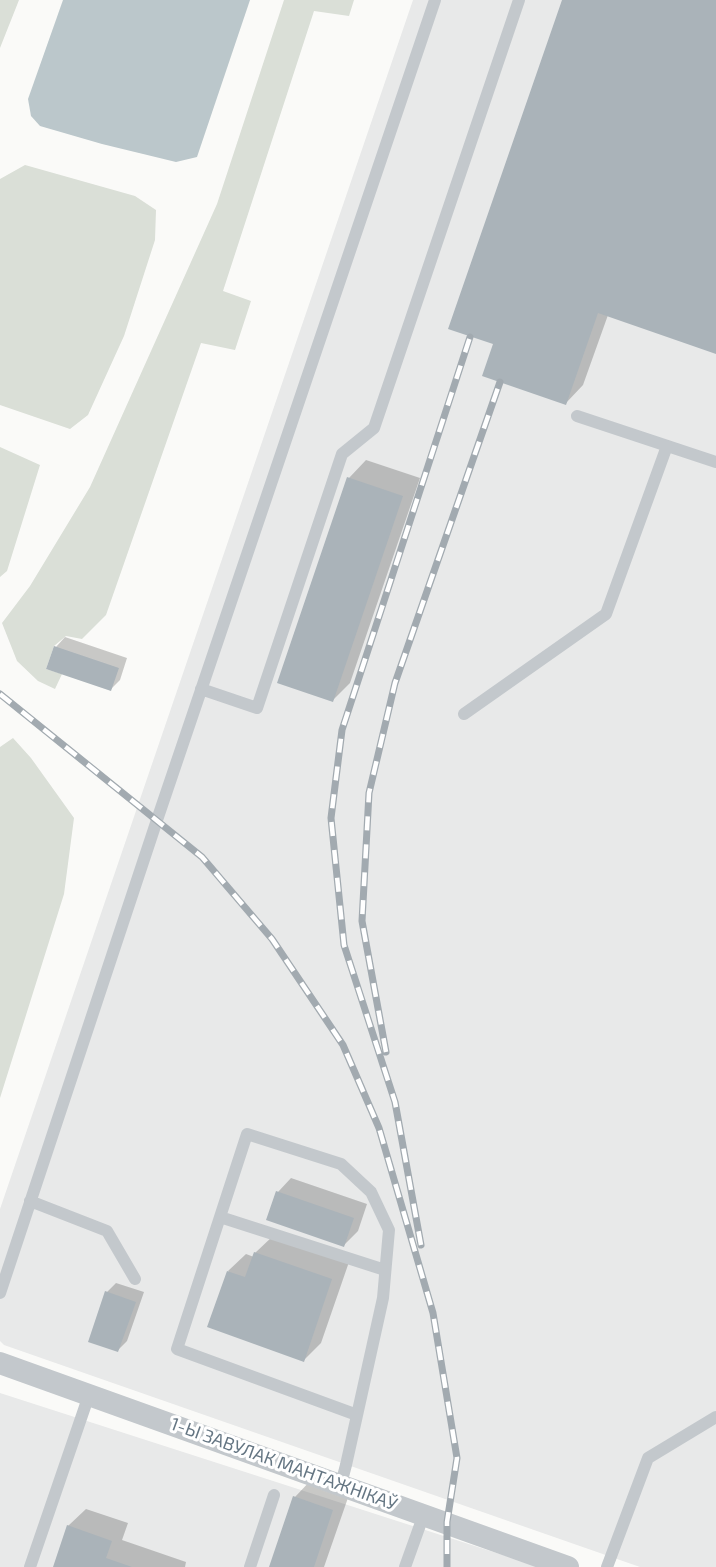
<!DOCTYPE html>
<html>
<head>
<meta charset="utf-8">
<style>
  body { margin:0 }
  canvas { display:block; background:#fafaf8 }
</style>
</head>
<body>
<canvas width="716" height="1567"></canvas>
<script>
const c = document.querySelector('canvas').getContext('2d');
c.lineJoin = 'round';
function fillPath(path, color) {
  c.fillStyle = color;
  c.fill(path, 'evenodd');
}
function toPath(rows) {
  const path = new Path2D();
  for (const r of rows) {
    path.moveTo(r[0], r[1]);
    for (let i = 2; i < r.length; i += 2) path.lineTo(r[i], r[i + 1]);
  }
  return path;
}
function strokePath(path, color, width, dash) {
  c.strokeStyle = color;
  c.lineWidth = width;
  c.lineCap = dash ? 'butt' : 'round';
  c.setLineDash(dash || []);
  c.stroke(path);
}
function drawText(font, color, halo, rows, align = 'center') {
  c.font = font + ' "Exo 2",sans-serif';
  c.lineWidth = 6;
  c.setLineDash([]);
  c.textBaseline = 'middle';
  c.strokeStyle = halo;
  c.fillStyle = color;
  for (const [text, x, y, turn = 0] of rows) {
    c.save();
    c.translate(x, y);
    c.rotate((+turn || 0) * Math.PI / 180);
    c.textAlign = isNaN(turn) ? turn : align;
    if (halo) c.strokeText(text, 0, 0);
    c.fillText(text, 0, 0);
    c.restore();
  }
}
const built = toPath([
  [413,0,716,0,716,1567,640,1567,4,1345,0,1341,0,1209],
  [0,1393,540,1567,0,1567]
]);
const green = toPath([
  [0,0,19,0,0,48],
  [284,0,354,0,349,16,314,11,223,291,251,301,235,350,201,343,106,615,82,639,66,636,54,646,46,669,62,674,55,689,38,681,17,661,2,623,30,586,90,487,217,204],
  [25,165,135,196,156,210,155,240,124,336,88,415,70,429,0,405,0,179],
  [0,447,40,465,7,571,0,577],
  [13,738,31,758,74,818,64,894,0,1098,0,747]
]);
const water = toPath([
  [63,0,250,0,197,157,176,162,102,144,40,126,31,116,28,99]
]);
const shadow = toPath([
  [564,0,716,0,716,352,608,315,583,385,566,403,495,343],
  [366,460,420,478,350,683,333,700,279,682,349,478],
  [65,637,127,658,120,680,111,689,56,647],
  [291,1178,367,1204,358,1231,344,1245,278,1192],
  [273,1236,349,1262,321,1343,303,1361,228,1271,246,1254,254,1257,255,1253],
  [116,1283,144,1292,127,1341,118,1350,107,1292],
  [312,1479,350,1492,324,1567,270,1567,295,1497],
  [86,1509,128,1523,122,1540,186,1562,185,1567,54,1567,68,1526]
]);
const building = toPath([
  [562,0,716,0,716,354,598,313,566,405,482,376,493,344,448,329],
  [347,477,403,496,333,702,277,683],
  [54,646,119,668,111,691,46,669],
  [276,1191,354,1218,344,1247,266,1220],
  [254,1252,332,1279,304,1362,207,1327,227,1271,245,1277],
  [105,1291,136,1302,118,1352,88,1342],
  [293,1496,333,1510,314,1567,269,1567],
  [67,1525,112,1541,106,1558,132,1567,53,1567]
]);
const service = toPath([
  [577,416,716,462],
  [201,689,257,708,342,454,374,428,519,0],
  [464,714,606,614,667,446],
  [30,1201,107,1231,135,1279],
  [220,1217,385,1270],
  [0,1293,157,820,435,0],
  [341,1484,346,1465,383,1298,389,1230,371,1192,341,1164,247,1134,177,1349,357,1415],
  [30,1567,89,1395],
  [250,1567,274,1495],
  [405,1567,424,1514],
  [607,1567,648,1458,716,1417]
]);
const minor = toPath([
  [0,1363,568,1567]
]);
const rail = toPath([
  [0,694,202,857,272,939,343,1045,379,1128,433,1313,457,1458,447,1522,447,1567],
  [386,1052,362,921,369,793,395,683,500,382],
  [421,1245,395,1102,344,945,331,818,342,730,470,337]
]);
const streetNames = [
  ["1-Ы ЗАВУЛАК МАНТАЖНІКАЎ",284,1464,20]
];
fillPath(built, '#e8e9e9');
fillPath(green, '#dadfd7');
fillPath(water, '#bbc7cb');
fillPath(shadow, '#0003');
fillPath(building, '#aab3b9');
strokePath(service, '#c3c8cc', 12);
strokePath(minor, '#c3c8cc', 22);
strokePath(rail, '#a2aab0', 7);
strokePath(rail, '#fff', 4.5, [14]);
drawText('18px', '#657683', '#fff', streetNames);
</script>
</body>
</html>
